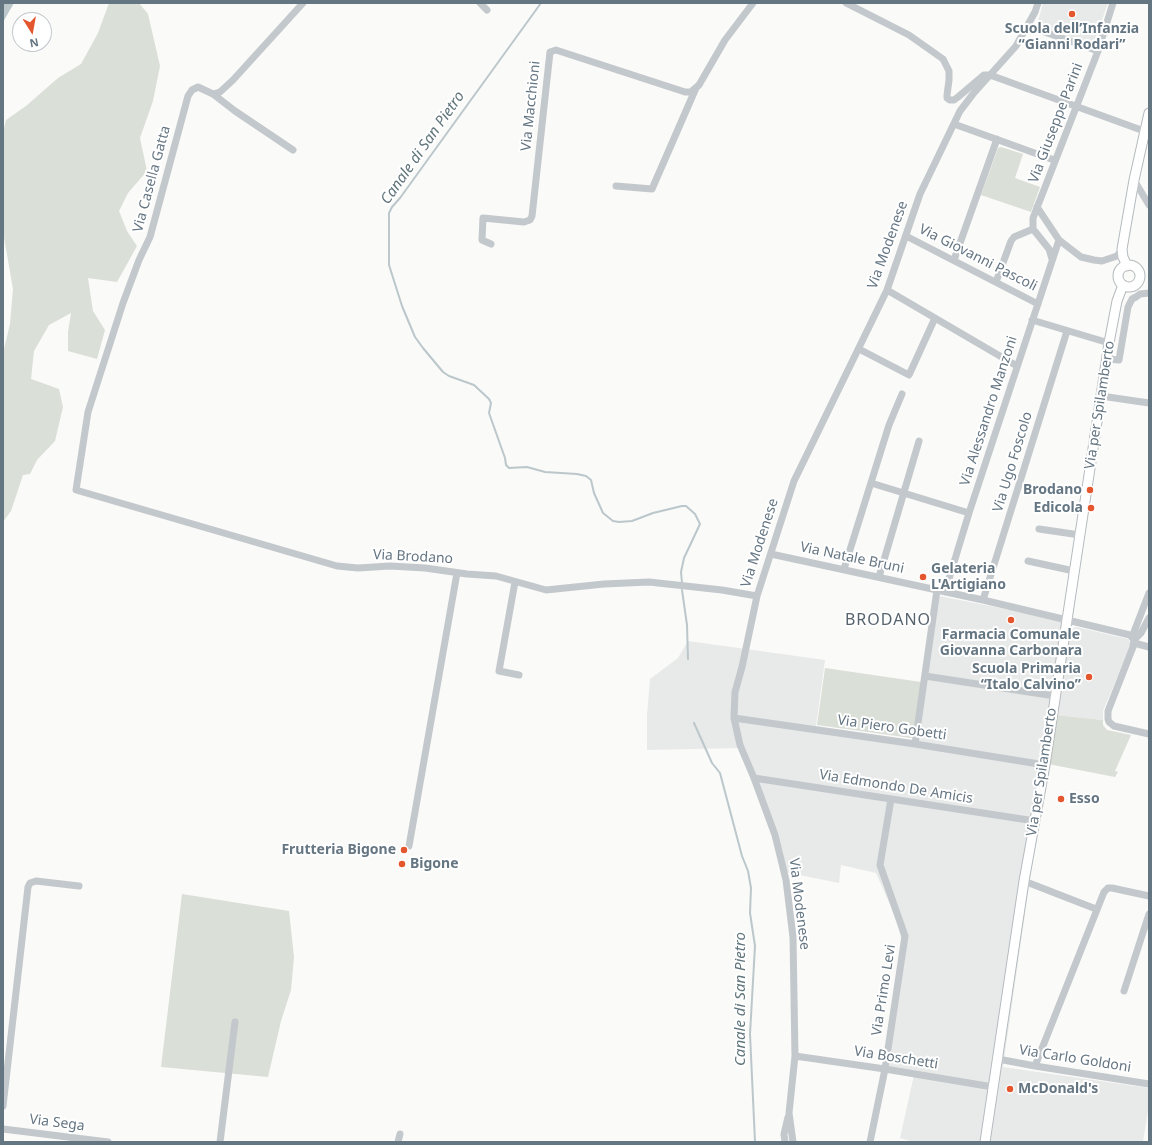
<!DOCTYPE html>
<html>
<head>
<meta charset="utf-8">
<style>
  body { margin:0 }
  #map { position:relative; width:1152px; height:1145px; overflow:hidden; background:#fafaf8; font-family:"Noto Sans",sans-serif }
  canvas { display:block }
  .frame { position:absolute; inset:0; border:4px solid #657683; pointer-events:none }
  .north { position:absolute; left:12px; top:12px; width:40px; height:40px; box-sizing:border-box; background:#fff; border:1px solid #c1c8cd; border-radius:50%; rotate:169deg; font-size:11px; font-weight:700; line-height:16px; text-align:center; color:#657683 }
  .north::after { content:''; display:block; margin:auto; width:14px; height:18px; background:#e4572e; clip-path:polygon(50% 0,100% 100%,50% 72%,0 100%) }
</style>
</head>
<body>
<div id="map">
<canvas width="1152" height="1145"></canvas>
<div class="frame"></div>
<div class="north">N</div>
</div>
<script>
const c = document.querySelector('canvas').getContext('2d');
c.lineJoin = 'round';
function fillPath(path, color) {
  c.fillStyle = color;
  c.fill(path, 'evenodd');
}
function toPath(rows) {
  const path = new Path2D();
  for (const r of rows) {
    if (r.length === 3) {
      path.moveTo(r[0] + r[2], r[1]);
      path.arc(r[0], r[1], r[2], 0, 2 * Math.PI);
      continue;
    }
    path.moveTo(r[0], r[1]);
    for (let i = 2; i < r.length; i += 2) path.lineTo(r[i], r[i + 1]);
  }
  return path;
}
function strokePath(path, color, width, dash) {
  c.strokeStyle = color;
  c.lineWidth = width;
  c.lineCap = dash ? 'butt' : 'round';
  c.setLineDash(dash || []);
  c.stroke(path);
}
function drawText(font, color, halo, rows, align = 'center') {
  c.font = font + ' "Noto Sans",sans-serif';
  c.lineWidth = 4;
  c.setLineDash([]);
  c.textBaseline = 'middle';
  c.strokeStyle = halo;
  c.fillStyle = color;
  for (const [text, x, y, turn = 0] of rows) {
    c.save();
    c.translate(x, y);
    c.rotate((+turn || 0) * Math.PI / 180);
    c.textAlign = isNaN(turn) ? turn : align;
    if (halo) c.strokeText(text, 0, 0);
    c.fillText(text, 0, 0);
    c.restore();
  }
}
const built = toPath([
  [1043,3,1108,3,1093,45,1037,25],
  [934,595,1067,621,1003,1067,1149,1088,1149,1104,1143,1142,914,1142,900,1138,914,1075,889,1067,903,947,896,918,876,873,841,865,839,883,785,872,741,748,647,750,647,715,650,679,678,658,688,641,825,660,816,726,913,740],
  [1076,627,1128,639,1131,644,1103,711,1103,720,1055,715,1069,630]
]);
const green = toPath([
  [109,3,139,3,148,14,160,66,153,101,140,138,147,171,128,193,119,211,127,231,137,246,117,282,88,278,93,311,105,330,97,359,68,351,68,332,71,313,49,325,34,351,31,379,59,389,63,407,55,441,37,460,30,474,23,475,11,511,3,522,3,353,10,324,13,289,3,232,3,132,6,120,26,106,58,78,81,64,98,33],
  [1001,147,1023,154,1015,178,1040,187,1031,212,981,195,998,148],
  [825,668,921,682,913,737,911,738,817,725],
  [1055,715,1103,720,1103,725,1107,730,1131,735,1115,771,1118,772,1115,777,1048,764],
  [182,894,289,911,294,957,291,990,281,1021,268,1077,161,1067]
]);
const water = toPath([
  [3,3,14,3,3,22]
]);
const stream = toPath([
  [541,3,400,198,392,207,389,213,389,265,402,306,415,337,423,348,443,372,449,376,474,385,489,399,491,403,489,413,505,458,506,465,509,468,527,467,545,472,577,474,586,476,591,480,594,493,603,513,613,521,619,522,632,521,653,513,682,506,686,506,695,514,700,524,684,558,681,572,682,583],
  [682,590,687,625,688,659],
  [694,723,712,763,720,773,742,856,748,871,751,888,750,913,755,946,750,1034,755,1142]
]);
const minor = toPath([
  [303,3,233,80,220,92,213,94,198,87,192,90,188,96,150,237,139,260,123,303,88,412,76,490,337,566,358,568,390,566,425,568,467,574,496,576,546,590,604,584,649,582,722,590,757,596],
  [480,3,487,10],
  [846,3,909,35,943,59,949,71,949,80,947,95,947,98,950,100,954,100,958,97,984,75,990,75,1144,131],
  [1028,26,1098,51],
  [213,94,235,111,293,150],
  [954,124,1054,160],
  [1134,180,1149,205],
  [616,186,652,189,696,88],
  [1037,207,1059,240,1081,257,1094,260,1102,261,1117,256,1122,249],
  [906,236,1038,304],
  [491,244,482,240,483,218,524,222,530,220,532,216,550,52,556,50,685,92,691,92,699,85,725,40,753,3],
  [1052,259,1049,249,1033,229,1033,218,1098,51,1113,3],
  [954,260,997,139],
  [996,282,1011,241,1014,237,1033,229],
  [887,290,1017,366],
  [1032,320,1109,343],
  [859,349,909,375,935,318],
  [1107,359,1119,360,1128,307,1132,299,1136,297,1140,294,1149,293],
  [1101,396,1149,403],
  [871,483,969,513],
  [1039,529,1080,535],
  [771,554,983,600,1130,635,1134,640,1133,647,1108,711,1108,719,1109,722,1114,726,1149,734],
  [1028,561,1074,571],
  [844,569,889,425,902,394],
  [879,577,919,441],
  [515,582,499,671,519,675],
  [945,592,969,513,1059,240],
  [983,600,1067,331],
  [1132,637,1149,593],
  [1134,640,1141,633,1149,618],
  [1134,643,1149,647],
  [925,676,1055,696],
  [734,718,915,744,1045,765],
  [915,744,937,590],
  [754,778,1035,821],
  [409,846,457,573],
  [1024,881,1096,909],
  [1124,991,1149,914],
  [795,1056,885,1069,993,1087],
  [998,1059,1035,1066,1149,1084],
  [1035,1066,1104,892,1108,888,1112,888,1149,896],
  [3,1106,28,887,30,883,36,881,79,886],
  [3,1129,108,1142],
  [220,1142,235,1022],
  [398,1142,400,1134],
  [785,1142,784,1134,788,1117],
  [793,1142,789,1113,795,1056,793,937,786,880,775,835,754,778,740,745,734,718,735,692,742,667,757,596,794,481,887,290,920,194,960,111,973,94,1016,46,1035,12,1038,3],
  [870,1142,885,1069,905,936,880,865,891,799]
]);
const major = toPath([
  [1129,276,11],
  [1127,266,1123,257,1122,249,1134,180,1149,113],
  [985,1142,1024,881,1045,765,1109,343,1117,301,1123,285]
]);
const markers = [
  [1072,14,4,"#e4572e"],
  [1090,490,4,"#e4572e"],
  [1091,508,4,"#e4572e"],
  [923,577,4,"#e4572e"],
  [1011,620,4,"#e4572e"],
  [1089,677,4,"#e4572e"],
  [1061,799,4,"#e4572e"],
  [404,850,4,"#e4572e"],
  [402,864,4,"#e4572e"],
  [1010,1089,4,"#e4572e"]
];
const poiNames = [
  ["Scuola dell’Infanzia",1072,29,"center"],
  ["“Gianni Rodari”",1072,45,"center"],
  ["Brodano",1082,490],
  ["Edicola",1083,508],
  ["Gelateria",931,569,"left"],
  ["L'Artigiano",931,585,"left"],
  ["Farmacia Comunale",1011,635,"center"],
  ["Giovanna Carbonara",1011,651,"center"],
  ["Scuola Primaria",1081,669],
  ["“Italo Calvino”",1081,685],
  ["Esso",1069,799,"left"],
  ["Frutteria Bigone",396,850],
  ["Bigone",410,864,"left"],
  ["McDonald's",1018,1089,"left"]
];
const streetNames = [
  ["Via Macchioni",531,106,-84],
  ["Via Giuseppe Parini",1056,123,-69],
  ["Via Casella Gatta",152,179,-75],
  ["Via Modenese",888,245,-70],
  ["Via Giovanni Pascoli",978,258,27],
  ["Via per Spilamberto",1100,405,-81],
  ["Via Alessandro Manzoni",989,411,-72],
  ["Via Ugo Foscolo",1013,462,-73],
  ["Via Modenese",760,543,-72],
  ["Via Brodano",413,557,3],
  ["Via Natale Bruni",852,558,12],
  ["Via Piero Gobetti",892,728,8],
  ["Via per Spilamberto",1042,772,-81],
  ["Via Edmondo De Amicis",896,787,9],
  ["Via Modenese",799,904,83],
  ["Via Primo Levi",884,990,-81],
  ["Via Boschetti",896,1058,9],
  ["Via Carlo Goldoni",1075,1059,9],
  ["Via Sega",57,1123,7]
];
const waterNames = [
  ["Canale di San Pietro",423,148,-55],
  ["Canale di San Pietro",741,999,-90]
];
const quarterNames = [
  ["BRODANO",888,620]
];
fillPath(built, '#e8e9e9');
fillPath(green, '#dadfd7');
fillPath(water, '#bbc7cb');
strokePath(stream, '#bbc7cb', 2);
strokePath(major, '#b5babe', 11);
strokePath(minor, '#c3c8cc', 7);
strokePath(major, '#fff', 9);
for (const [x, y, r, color] of markers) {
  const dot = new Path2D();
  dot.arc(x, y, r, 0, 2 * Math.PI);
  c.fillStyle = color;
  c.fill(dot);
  strokePath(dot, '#fff', 1.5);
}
drawText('bold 14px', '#657683', '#fff', poiNames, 'right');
drawText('14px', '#657683', '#fff', streetNames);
drawText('italic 15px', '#60757c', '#fff', waterNames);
c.letterSpacing = '1px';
drawText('16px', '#57646e', '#fff', quarterNames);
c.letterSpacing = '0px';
</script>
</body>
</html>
